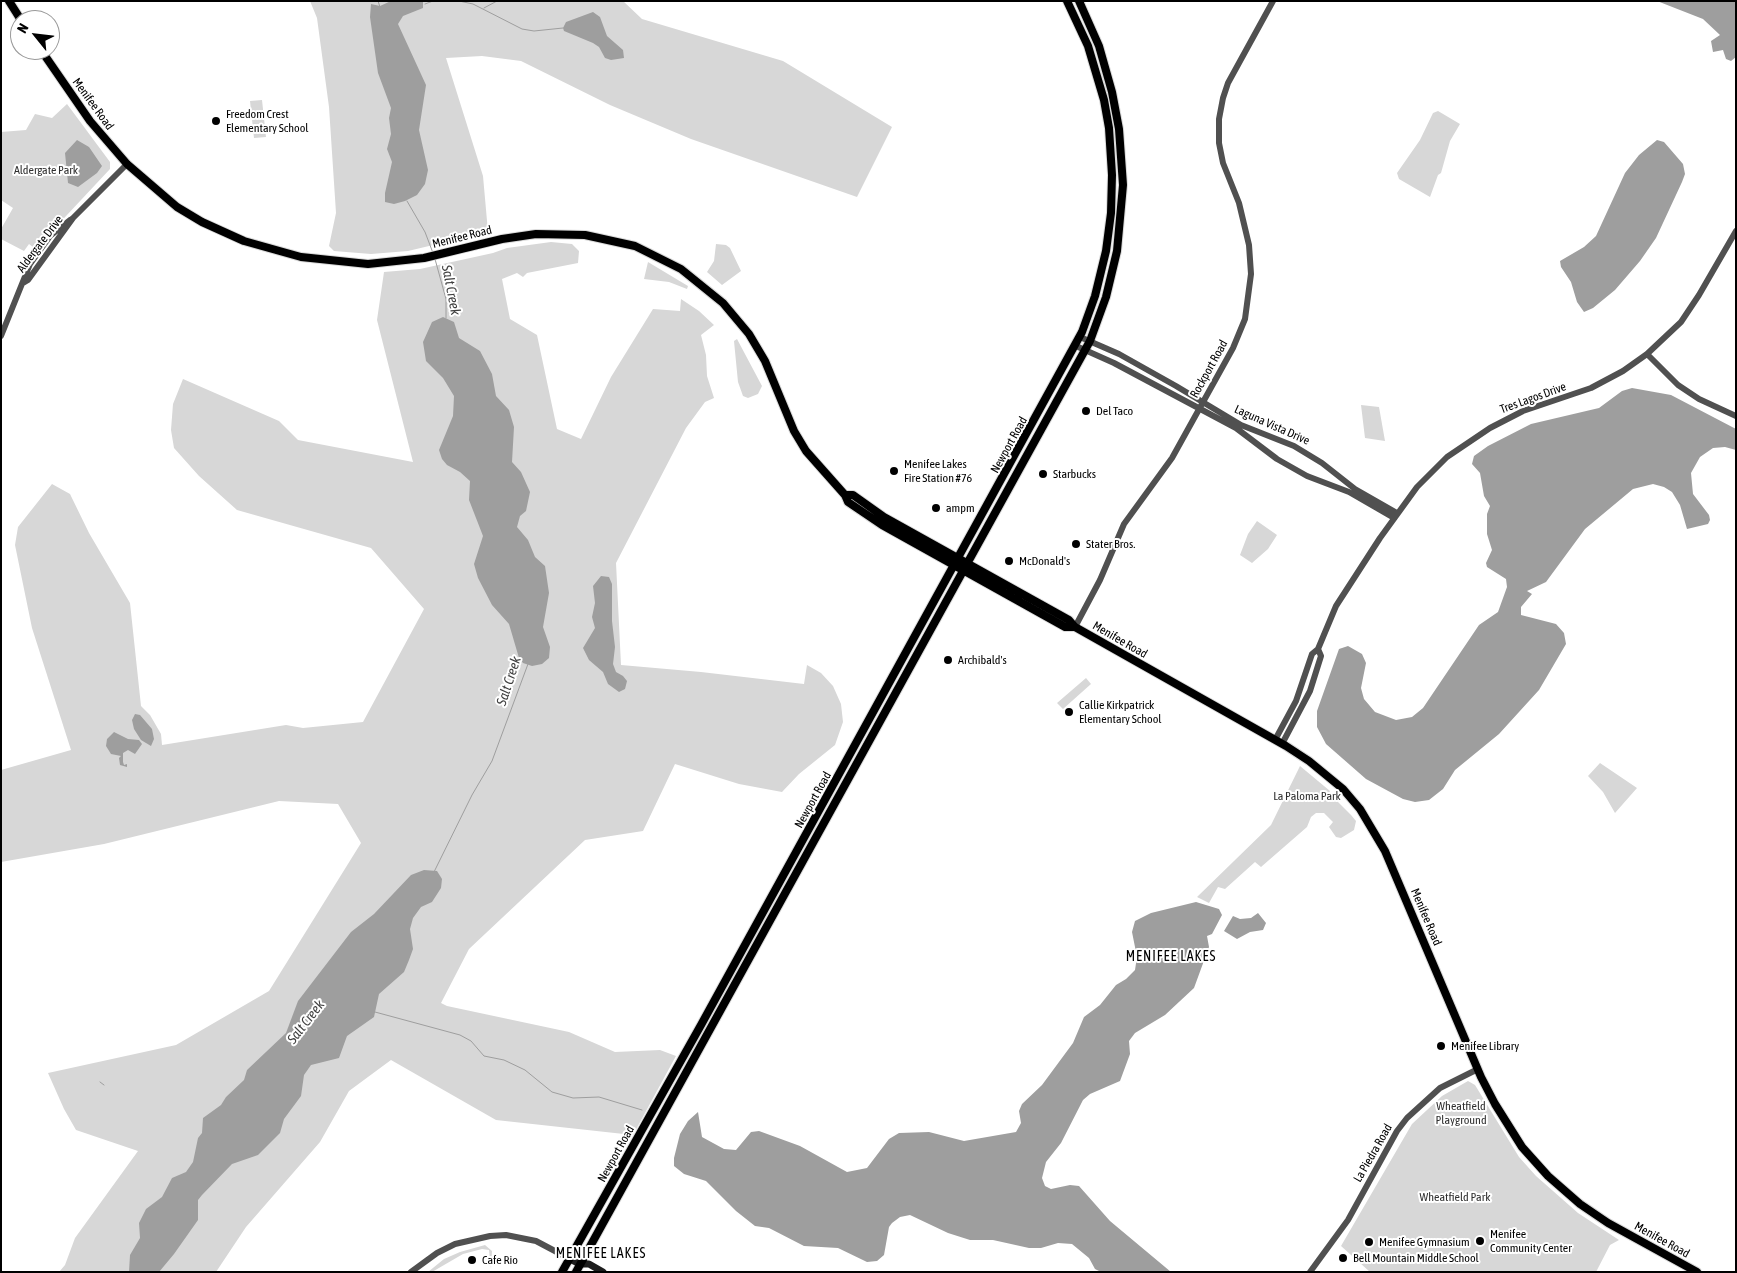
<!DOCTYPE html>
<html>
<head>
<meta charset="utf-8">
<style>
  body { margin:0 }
  #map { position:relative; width:1737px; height:1273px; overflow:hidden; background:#fff; font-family:"Asap Condensed",sans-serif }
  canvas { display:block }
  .frame { position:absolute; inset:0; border:2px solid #000; pointer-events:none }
  .north { position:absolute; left:10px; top:10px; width:50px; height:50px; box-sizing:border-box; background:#fff; border:1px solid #999; border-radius:50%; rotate:299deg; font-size:14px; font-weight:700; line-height:20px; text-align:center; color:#000 }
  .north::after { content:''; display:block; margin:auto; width:18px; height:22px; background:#000; clip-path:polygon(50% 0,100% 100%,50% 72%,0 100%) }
</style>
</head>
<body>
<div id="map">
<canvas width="1737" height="1273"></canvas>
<div class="frame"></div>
<div class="north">N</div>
</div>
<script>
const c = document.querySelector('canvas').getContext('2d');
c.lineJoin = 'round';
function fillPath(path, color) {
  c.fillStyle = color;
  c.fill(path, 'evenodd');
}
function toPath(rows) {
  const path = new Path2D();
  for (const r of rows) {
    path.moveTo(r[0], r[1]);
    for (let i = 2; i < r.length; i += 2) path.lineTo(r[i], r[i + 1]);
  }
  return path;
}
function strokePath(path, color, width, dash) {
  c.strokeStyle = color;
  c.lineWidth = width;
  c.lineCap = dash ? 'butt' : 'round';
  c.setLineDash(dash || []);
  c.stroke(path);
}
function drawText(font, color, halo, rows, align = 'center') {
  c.font = font + ' "Asap Condensed",sans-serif';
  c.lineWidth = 4;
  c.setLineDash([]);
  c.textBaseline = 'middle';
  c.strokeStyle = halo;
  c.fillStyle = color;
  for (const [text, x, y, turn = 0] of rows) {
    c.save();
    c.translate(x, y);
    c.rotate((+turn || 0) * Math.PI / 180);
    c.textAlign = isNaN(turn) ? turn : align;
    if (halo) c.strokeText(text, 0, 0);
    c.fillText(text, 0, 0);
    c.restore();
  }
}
const green = toPath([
  [310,1,623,1,642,19,783,61,892,127,857,197,691,139,610,105,521,61,482,56,446,58,483,176,488,232,408,251,371,254,334,251,329,246,336,213,329,107,317,18],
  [262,100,266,137,254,138,250,101],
  [67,104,110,162,110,169,38,246,34,248,29,244,24,251,1,239,1,229,13,208,1,200,1,132,26,130,35,114,52,118],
  [1438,111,1460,124,1450,141,1441,173,1438,175,1430,197,1399,179,1397,173,1420,140,1433,113],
  [551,242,572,244,579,251,578,263,527,273,523,277,517,273,502,279,510,319,537,335,557,429,581,439,611,377,653,309,680,311,681,299,699,311,714,325,701,335,706,355,707,376,714,398,705,402,686,428,616,563,621,665,701,672,804,684,807,665,821,673,833,686,841,704,843,722,835,745,799,774,782,792,739,784,675,764,643,831,585,840,469,949,441,1003,447,1006,569,1032,615,1052,660,1050,676,1056,633,1135,496,1120,391,1060,349,1091,320,1142,246,1227,216,1272,59,1272,65,1265,75,1238,138,1151,76,1130,64,1109,48,1073,176,1045,269,991,361,843,338,804,279,801,104,844,1,862,1,770,71,750,32,628,15,545,18,527,52,484,70,494,89,533,130,603,141,706,150,715,161,734,162,745,286,725,303,728,363,722,424,609,371,548,237,510,199,476,174,448,171,430,173,404,183,379,279,421,298,440,413,462,377,320,384,272,420,269,493,253,507,248],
  [716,244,726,245,730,248,741,271,722,285,707,272,714,261],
  [648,262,688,286,687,289,669,282,644,279],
  [737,339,762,386,758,394,748,398,743,396,738,382,734,341],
  [1361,405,1379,407,1385,441,1365,438],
  [1257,521,1277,535,1268,549,1252,563,1240,555,1248,534],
  [1086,678,1091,684,1063,709,1057,703],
  [1600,763,1637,788,1615,813,1603,792,1588,776],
  [1300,766,1330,791,1329,793,1351,815,1356,821,1354,830,1341,838,1336,837,1329,827,1333,822,1324,813,1316,813,1311,817,1307,827,1261,867,1255,862,1225,889,1218,887,1209,903,1197,897,1271,825],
  [1468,1081,1475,1085,1519,1157,1536,1176,1578,1213,1619,1240,1610,1245,1596,1272,1370,1272,1341,1246,1412,1124,1442,1096],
  [485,1245,492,1251,491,1269,489,1250,482,1249,463,1254,432,1272,428,1272,444,1259,460,1252]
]);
const water = toPath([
  [391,1,423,1,423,8,403,16,398,24,426,85,419,130,428,170,425,184,417,195,405,201,394,204,385,202,385,193,392,162,387,149,391,134,389,118,391,108,378,73,370,17,371,4,380,6],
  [1657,1,1736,1,1736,57,1731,61,1726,59,1723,50,1713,52,1711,41,1720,35,1703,19],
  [593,12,600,17,607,36,623,50,624,58,611,60,605,58,599,47,593,43,564,31,563,28,566,22],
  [77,140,89,147,102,166,97,173,78,187,68,183,65,153],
  [1657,140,1664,142,1683,164,1685,174,1682,182,1656,238,1640,261,1615,290,1593,308,1584,312,1577,302,1571,282,1561,267,1560,261,1584,247,1596,236,1625,173,1639,155],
  [443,317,454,322,459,338,480,351,492,374,496,396,509,410,514,427,512,462,521,472,530,492,526,511,520,516,517,527,528,540,535,557,545,566,549,593,543,627,550,647,549,658,542,664,532,666,523,663,519,658,509,624,492,605,478,578,474,564,483,536,469,500,470,481,460,472,447,465,442,459,439,450,453,416,454,396,443,378,426,361,423,342,432,322],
  [1632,388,1671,395,1736,429,1736,450,1725,447,1713,448,1700,457,1691,473,1693,494,1709,515,1710,520,1708,524,1687,529,1680,505,1672,492,1664,487,1653,484,1633,489,1585,529,1546,582,1527,591,1532,594,1521,607,1521,615,1556,624,1564,633,1566,644,1539,690,1499,734,1455,770,1443,789,1429,800,1415,802,1403,799,1366,779,1326,744,1317,727,1317,711,1339,649,1348,646,1362,654,1366,663,1361,688,1364,699,1375,712,1396,720,1412,717,1423,708,1479,625,1498,612,1507,587,1506,579,1487,567,1486,563,1492,550,1487,534,1487,514,1490,506,1484,496,1480,473,1472,464,1474,456,1488,446,1531,424,1599,408,1622,391],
  [601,576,609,577,612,584,612,621,615,647,613,664,616,672,623,676,627,681,625,689,619,692,608,684,603,672,589,660,583,648,595,628,592,617,595,603,593,586],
  [135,714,140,715,152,729,154,739,151,746,141,740,134,729,132,720],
  [114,732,128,739,139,740,142,744,135,754,128,750,123,753,123,762,124,765,127,764,127,767,120,765,119,758,121,756,111,754,106,746,107,739],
  [424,870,437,871,442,879,441,888,432,902,421,907,413,918,410,929,413,949,409,960,404,972,379,994,374,1017,347,1036,339,1058,311,1065,304,1075,301,1096,284,1119,280,1133,258,1155,232,1164,202,1195,198,1200,198,1220,174,1254,159,1272,129,1272,130,1255,140,1238,139,1223,146,1209,162,1197,172,1178,186,1172,193,1162,198,1138,202,1133,203,1118,221,1105,226,1097,244,1080,247,1070,286,1033,298,1001,351,932,374,914,411,875],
  [1196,902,1219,909,1222,915,1212,934,1207,936,1209,947,1194,988,1165,1015,1135,1033,1129,1041,1130,1054,1120,1081,1090,1094,1083,1100,1061,1143,1046,1162,1042,1178,1045,1186,1051,1189,1070,1185,1079,1186,1110,1221,1171,1272,1101,1272,1095,1269,1089,1258,1072,1244,1058,1243,1041,1248,1029,1248,993,1240,970,1240,948,1233,910,1215,900,1217,892,1223,889,1227,884,1255,877,1261,867,1262,838,1248,804,1246,769,1228,755,1226,736,1211,706,1181,684,1174,674,1166,674,1158,680,1134,688,1121,698,1112,702,1137,724,1149,736,1150,751,1132,759,1131,800,1146,847,1172,867,1168,889,1139,899,1133,929,1132,964,1141,1016,1132,1021,1123,1019,1111,1022,1104,1042,1085,1073,1043,1084,1017,1100,1005,1116,985,1126,979,1135,970,1137,957,1132,932,1135,921,1151,913],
  [1258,913,1266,923,1263,930,1250,932,1237,939,1224,931,1233,916,1240,919,1251,918]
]);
const stream = toPath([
  [378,1,380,7],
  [459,1,473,4,522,29,534,31,563,28],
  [425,4,433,1],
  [484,8,497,1],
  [407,201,425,232,433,253],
  [435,259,446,299,446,318],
  [434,872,472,795,492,761,528,664],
  [375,1012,460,1035,471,1041,484,1056,504,1060,525,1070,552,1092,573,1098,599,1097,642,1110],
  [100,1082,104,1085]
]);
const tertiary = toPath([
  [23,283,28,280,73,218,127,164],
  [1,336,30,264,50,236,70,220],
  [1080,337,1119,354,1176,386,1241,425,1294,446,1322,463,1355,489,1397,513],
  [1076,346,1114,363,1236,428,1277,459,1307,476,1349,492,1394,518],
  [1647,354,1678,385,1699,399,1736,416],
  [1075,627,1100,580,1124,524,1172,458,1233,348,1245,319,1251,274,1249,245,1239,203,1223,163,1219,143,1219,119,1223,98,1228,83,1273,1],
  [1275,740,1296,701,1312,654,1318,649,1336,606,1380,538,1417,487,1447,457,1490,428,1523,411,1591,388,1623,371,1647,354,1681,322,1699,295,1736,231],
  [1282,744,1310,691,1321,656,1318,649],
  [411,1272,437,1253,455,1244,490,1236,506,1235,536,1241,570,1259],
  [1310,1272,1348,1220,1397,1131,1407,1118,1440,1088,1478,1069]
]);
const secondary = toPath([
  [570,1259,580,1264,589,1264,603,1272]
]);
const primary = toPath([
  [9,1,21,20],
  [41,50,90,121,127,164,177,207,202,222,244,241,301,257,368,264,424,258,502,239,536,234,585,235,635,246,681,269,723,303,749,334,765,361,794,431,806,451,845,495,848,502,882,525,1065,627,1075,627],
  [845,495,853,495,884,517,1069,620,1075,627,1286,746,1309,761,1343,789,1360,809,1385,851,1481,1077,1495,1104,1522,1147,1548,1176,1580,1204,1608,1223,1697,1272],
  [562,1272,701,1025,1082,332,1095,296,1106,251,1111,213,1112,175,1109,128,1104,100,1088,46,1067,1],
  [576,1272,1090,341,1106,297,1117,251,1123,185,1119,129,1112,92,1099,46,1079,1]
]);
const markers = [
  [216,121,5,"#000"],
  [1086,411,5,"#000"],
  [894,471,5,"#000"],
  [1043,474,5,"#000"],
  [936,508,5,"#000"],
  [1076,544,5,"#000"],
  [1009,561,5,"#000"],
  [948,660,5,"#000"],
  [1069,712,5,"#000"],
  [1441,1046,5,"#000"],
  [1480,1241,5,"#000"],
  [1369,1242,5,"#000"],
  [1343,1258,5,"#000"],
  [472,1260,5,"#000"]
];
const streetNames = [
  ["Menifee Road",93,104,54],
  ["Menifee Road",462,237,-14],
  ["Aldergate Drive",40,244,-53],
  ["Rockport Road",1209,369,-61],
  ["Tres Lagos Drive",1533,398,-20],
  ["Laguna Vista Drive",1272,425,24],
  ["Newport Road",1009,445,-61],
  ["Menifee Road",1120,640,30],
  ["Newport Road",813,800,-61],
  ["Menifee Road",1426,917,67],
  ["La Piedra Road",1373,1153,-60],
  ["Newport Road",616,1154,-61],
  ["Menifee Road",1662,1240,29]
];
const poiNames = [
  ["Freedom Crest",226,114],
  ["Elementary School",226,128],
  ["Del Taco",1096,411],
  ["Menifee Lakes",904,464],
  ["Fire Station #76",904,478],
  ["Starbucks",1053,474],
  ["ampm",946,508],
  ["Stater Bros.",1086,544],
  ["McDonald's",1019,561],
  ["Archibald's",958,660],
  ["Callie Kirkpatrick",1079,705],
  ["Elementary School",1079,719],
  ["Menifee Library",1451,1046],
  ["Menifee",1490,1234],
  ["Community Center",1490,1248],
  ["Menifee Gymnasium",1379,1242],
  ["Bell Mountain Middle School",1353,1258],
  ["Cafe Rio",482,1260]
];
const parkNames = [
  ["Aldergate Park",46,170],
  ["La Paloma Park",1307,796],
  ["Wheatfield",1461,1106],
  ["Playground",1461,1120],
  ["Wheatfield Park",1455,1197]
];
const waterNames = [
  ["Salt Creek",451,290,79],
  ["Salt Creek",509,681,-72],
  ["Salt Creek",306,1022,-52]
];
const neighbourhoodNames = [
  ["MENIFEE LAKES",1171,957],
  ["MENIFEE LAKES",601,1254]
];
fillPath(green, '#d7d7d7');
fillPath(water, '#9e9e9e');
strokePath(stream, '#9e9e9e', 1);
strokePath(primary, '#dbdbdb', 10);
strokePath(tertiary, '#505050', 6);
strokePath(secondary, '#1d1d1d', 7);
strokePath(primary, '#000', 8);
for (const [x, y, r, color] of markers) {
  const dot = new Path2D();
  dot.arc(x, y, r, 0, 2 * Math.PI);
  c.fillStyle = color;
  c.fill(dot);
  strokePath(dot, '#fff', 2);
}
drawText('12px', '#000', '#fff', streetNames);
drawText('12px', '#000', '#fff', poiNames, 'left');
drawText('12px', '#2e2e2e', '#fff', parkNames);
drawText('italic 14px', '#3f3f3f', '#fff', waterNames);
c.letterSpacing = '1px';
drawText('14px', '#000', '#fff', neighbourhoodNames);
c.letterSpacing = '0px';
</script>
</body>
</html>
